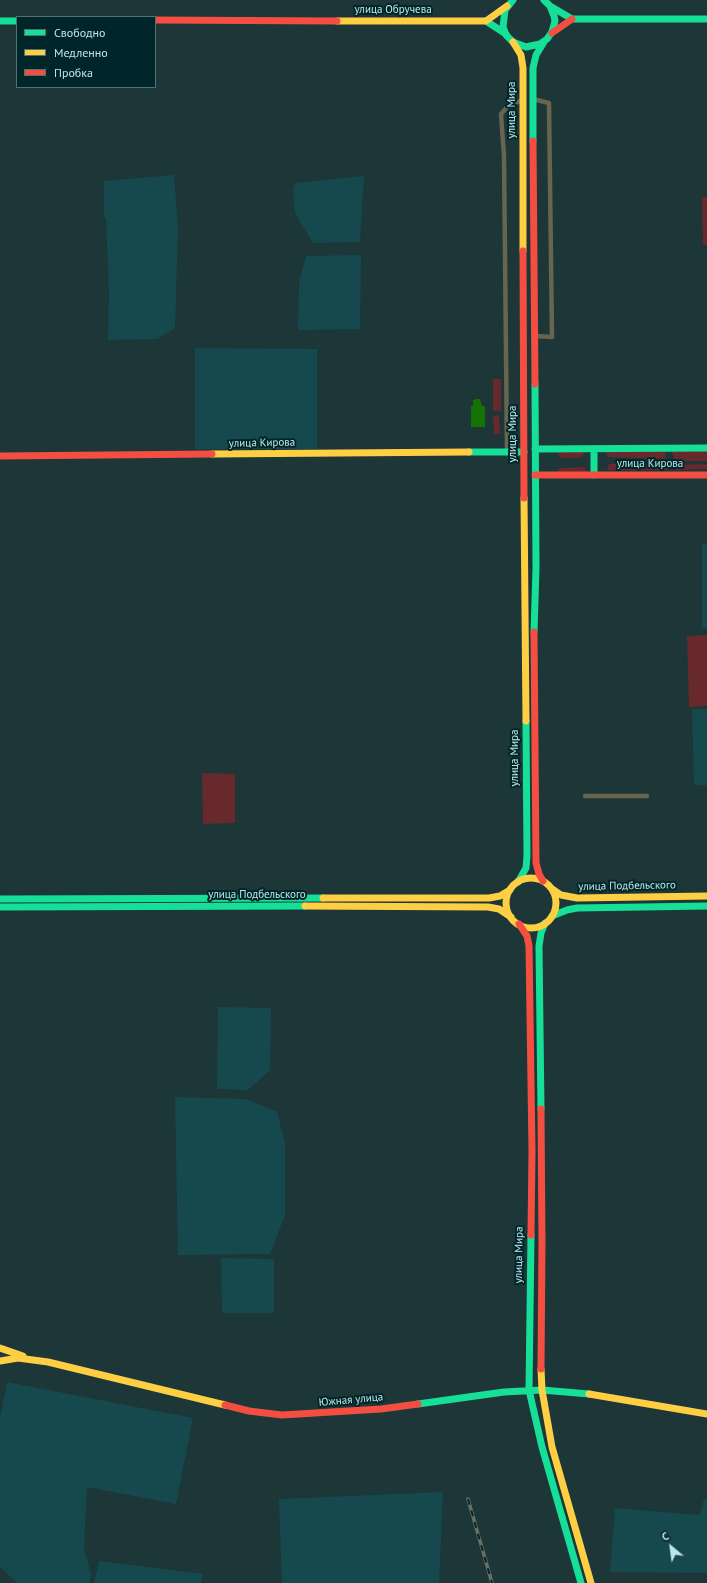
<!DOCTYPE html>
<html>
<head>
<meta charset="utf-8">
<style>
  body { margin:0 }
  #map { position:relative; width:707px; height:1583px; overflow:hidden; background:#1d3638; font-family:"PT Sans",sans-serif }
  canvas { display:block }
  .legend { position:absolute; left:16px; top:16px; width:140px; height:72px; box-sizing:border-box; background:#002629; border:1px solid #4c7376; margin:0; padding:5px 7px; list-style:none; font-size:12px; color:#bee6e9 }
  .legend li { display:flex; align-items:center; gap:8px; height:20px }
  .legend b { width:20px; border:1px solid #4c7376 }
  .north { position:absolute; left:651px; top:1527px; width:40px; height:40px; -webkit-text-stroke:3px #002629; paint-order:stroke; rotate:331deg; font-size:11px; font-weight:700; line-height:16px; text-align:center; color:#bee6e9 }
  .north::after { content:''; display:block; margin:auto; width:14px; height:18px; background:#bee6e9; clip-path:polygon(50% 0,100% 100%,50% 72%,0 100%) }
</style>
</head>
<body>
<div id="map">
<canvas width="707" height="1583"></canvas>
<ul class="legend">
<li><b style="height:5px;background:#16e098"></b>Свободно</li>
<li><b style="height:5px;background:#ffcf43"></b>Медленно</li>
<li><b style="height:5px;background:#f24e42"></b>Пробка</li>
</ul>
<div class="north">С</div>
</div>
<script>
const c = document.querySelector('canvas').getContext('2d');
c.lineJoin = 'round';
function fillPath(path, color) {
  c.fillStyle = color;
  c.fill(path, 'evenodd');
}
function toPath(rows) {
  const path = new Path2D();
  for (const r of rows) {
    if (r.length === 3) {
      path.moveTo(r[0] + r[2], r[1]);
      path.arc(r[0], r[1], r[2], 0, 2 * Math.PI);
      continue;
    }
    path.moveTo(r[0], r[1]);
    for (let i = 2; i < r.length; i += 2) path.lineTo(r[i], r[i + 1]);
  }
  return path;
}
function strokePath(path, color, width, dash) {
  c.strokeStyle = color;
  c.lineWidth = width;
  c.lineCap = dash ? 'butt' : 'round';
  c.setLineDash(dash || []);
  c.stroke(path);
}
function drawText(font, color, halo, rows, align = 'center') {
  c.font = font + ' "PT Sans",sans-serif';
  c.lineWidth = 4;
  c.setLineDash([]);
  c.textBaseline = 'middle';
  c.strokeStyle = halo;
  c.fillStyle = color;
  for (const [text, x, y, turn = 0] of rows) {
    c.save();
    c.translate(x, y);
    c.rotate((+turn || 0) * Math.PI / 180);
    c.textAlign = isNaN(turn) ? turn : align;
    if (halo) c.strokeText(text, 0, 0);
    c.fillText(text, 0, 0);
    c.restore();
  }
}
const built = toPath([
  [174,175,178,227,175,328,157,339,108,340,109,291,106,218,104,217,104,181],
  [364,176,360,242,313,243,295,213,293,189,295,183],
  [361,255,360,329,298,330,299,283,306,256],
  [195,348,317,349,317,449,195,449],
  [702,544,707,544,707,628,702,628],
  [692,709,707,709,707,785,694,785],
  [218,1007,271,1008,270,1070,248,1090,217,1089],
  [175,1097,246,1099,277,1112,285,1143,285,1215,270,1254,178,1255],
  [221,1258,274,1259,274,1313,222,1313],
  [7,1382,193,1418,176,1504,87,1487,84,1549,91,1574,90,1583,17,1583,0,1567,0,1419],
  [443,1492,439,1583,282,1583,279,1499],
  [704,1499,707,1499,707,1573,610,1572,615,1508,700,1515],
  [99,1561,203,1574,201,1583,94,1583]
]);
const green = toPath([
  [702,197,707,197,707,245,703,245],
  [493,379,501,379,501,411,493,411],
  [499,415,500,434,494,434,493,416],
  [666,450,665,459,608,457,605,451],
  [671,450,707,450,707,461,675,461],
  [557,452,586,452,580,458,561,458,559,456],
  [667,463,667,470,607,470,609,464],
  [707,464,707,469,675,470,676,465],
  [584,467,588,472,557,473,558,469,561,468],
  [707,635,707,706,689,707,687,636],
  [202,773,235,774,235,823,203,824]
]);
const water = toPath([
  [475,399,480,399,482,406,485,406,485,427,471,427,471,406,473,406,473,400,475,400]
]);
const street = toPath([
  [533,99,549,103,552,337,535,336],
  [507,452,504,156,501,114,508,106,523,100],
  [585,796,647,796]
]);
const fast = toPath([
  [513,0,505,10,503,27,506,35,513,42,526,47,540,44,547,39,552,32,555,21,554,16,550,6,544,0],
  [550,6,572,19,707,19],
  [0,21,17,21],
  [486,21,506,34],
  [533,141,533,68,536,55,544,42],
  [535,449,707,448],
  [594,449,594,475],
  [469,452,524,452],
  [534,632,536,568,535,384],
  [518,882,526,868,527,856,526,721],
  [0,899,323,898],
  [0,907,305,906],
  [552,916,567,910,577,908,707,906],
  [541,1109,539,946,541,933,545,923],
  [531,1235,529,1390,542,1447,581,1583],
  [418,1404,504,1392,542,1390,589,1394]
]);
const slow = toPath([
  [337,21,486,21,507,6],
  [513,42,521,55,523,68,523,251],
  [212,454,469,452],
  [524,498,526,721],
  [531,903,25],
  [551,888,561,895,577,898,707,896],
  [323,898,489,898,500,896,510,890],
  [305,906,488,907,499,909,511,917],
  [0,1348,23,1356],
  [0,1361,18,1358,48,1362,225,1405],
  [541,1369,542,1390,552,1447,591,1583],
  [589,1394,707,1414]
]);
const jam = toPath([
  [155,20,337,21],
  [552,33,572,19],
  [533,141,535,384],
  [523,251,524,498],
  [0,456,212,454],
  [535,475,707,475],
  [534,632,536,863,539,874,543,881],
  [519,924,527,936,529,946,532,1151,531,1235],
  [541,1109,542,1244,541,1369],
  [225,1405,249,1411,282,1415,381,1409,418,1404]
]);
const rail = toPath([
  [468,1499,492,1583]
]);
const streetNames = [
  ["улица Обручева",393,10],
  ["улица Мира",512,110,-90],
  ["улица Мира",513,434,-90],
  ["улица Кирова",262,443,-1],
  ["улица Кирова",650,464],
  ["улица Мира",515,758,-90],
  ["улица Подбельского",627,886,-1],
  ["улица Подбельского",257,895],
  ["улица Мира",519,1255,-89],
  ["Южная улица",351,1400,-5]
];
fillPath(built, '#16494d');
fillPath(green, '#67292c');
fillPath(water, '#147305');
strokePath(street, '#68644e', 4.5);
strokePath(fast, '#16e098', 7);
strokePath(slow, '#ffcf43', 7);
strokePath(jam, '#f24e42', 7);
strokePath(rail, '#6a7066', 3.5);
strokePath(rail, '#002629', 2, [6]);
drawText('11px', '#bee6e9', '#002629', streetNames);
</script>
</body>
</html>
